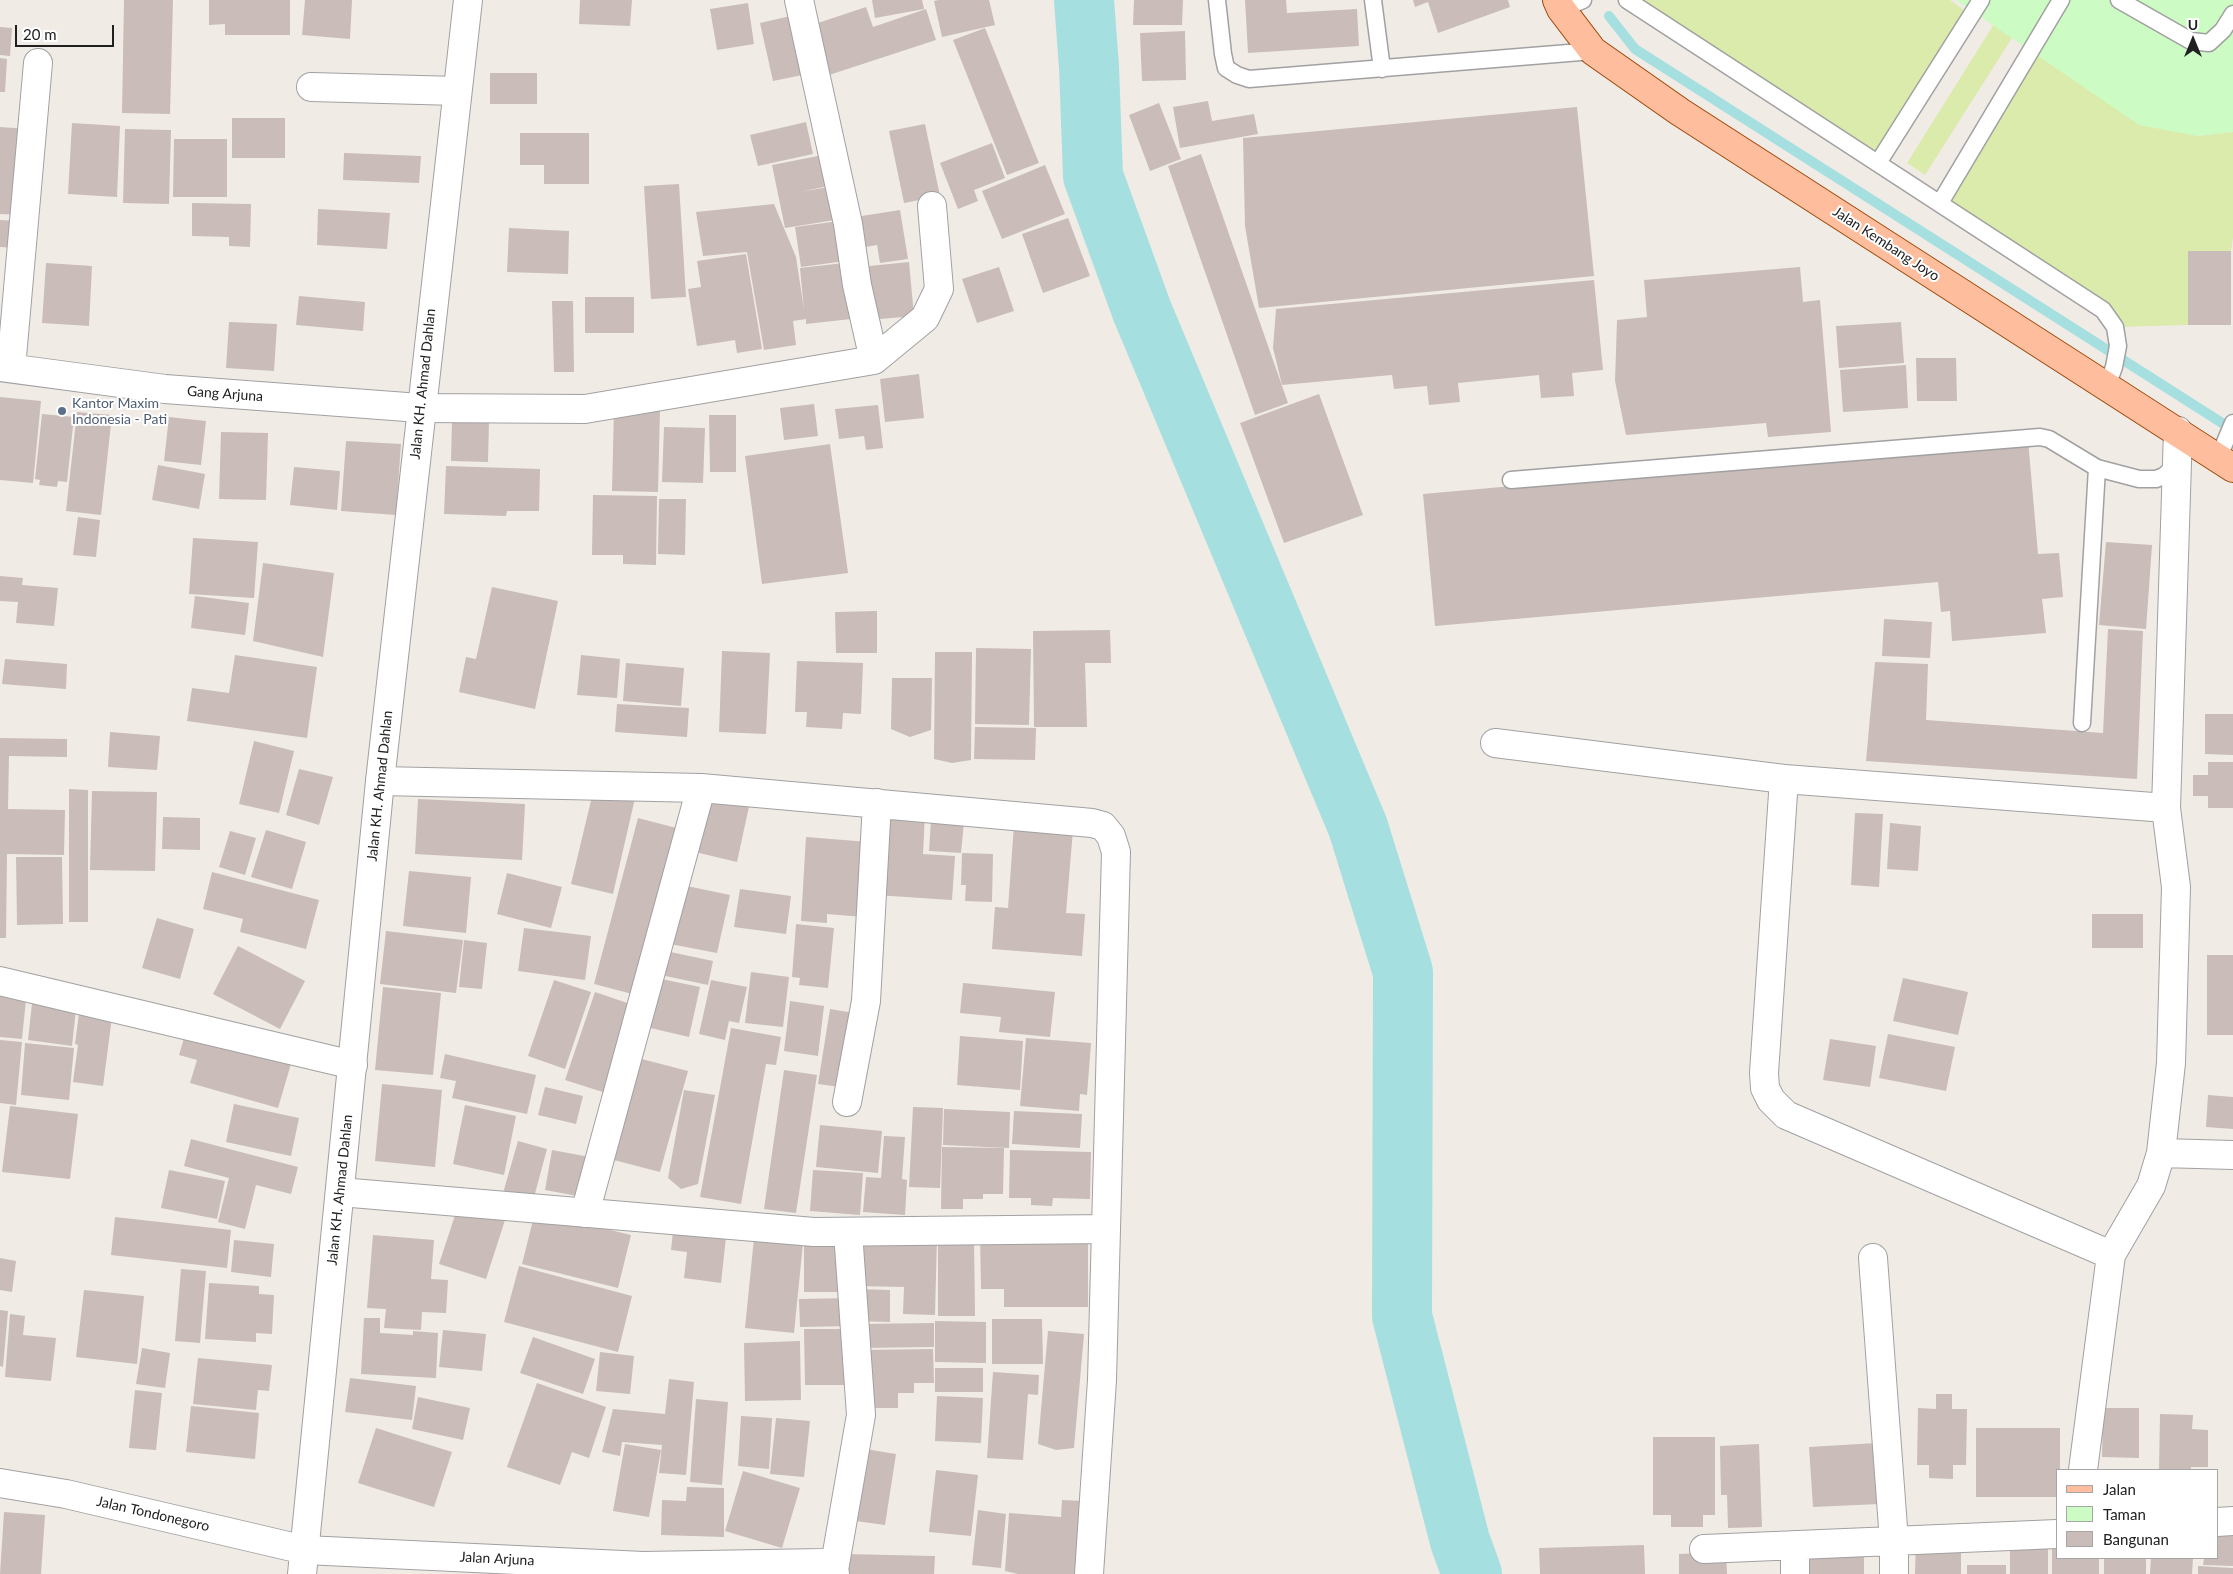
<!DOCTYPE html>
<html>
<head>
<meta charset="utf-8">
<style>
  body { margin:0 }
  #map { position:relative; width:2233px; height:1574px; overflow:hidden; background:#f1ebe6; font-family:Lato,sans-serif }
  canvas { display:block }
  .legend { position:absolute; left:2056px; top:1469px; width:162px; height:90px; box-sizing:border-box; background:#fff; border:1px solid #a6a6a6; margin:0; padding:6px 9px; list-style:none; font-size:15px; color:#202020 }
  .legend li { display:flex; align-items:center; gap:10px; height:25px }
  .legend b { width:25px; border:1px solid #a6a6a6 }
  .north { position:absolute; left:2168px; top:15px; width:50px; height:50px; -webkit-text-stroke:4px #fff; paint-order:stroke; rotate:0deg; font-size:14px; font-weight:700; line-height:20px; text-align:center; color:#202020 }
  .north::after { content:''; display:block; margin:auto; width:18px; height:22px; background:#202020; clip-path:polygon(50% 0,100% 100%,50% 72%,0 100%) }
  .scale { position:absolute; left:15px; top:25px; width:99px; height:22px; box-sizing:border-box; border:2px solid #202020; border-top:0; padding-left:6px; font-size:15px; line-height:18px; white-space:nowrap; color:#202020; -webkit-text-stroke:4px #fff; paint-order:stroke }
</style>
</head>
<body>
<div id="map">
<canvas width="2233" height="1574"></canvas>
<ul class="legend">
<li><b style="height:6px;background:#febe9e"></b>Jalan</li>
<li><b style="height:14px;background:#ccfbc3"></b>Taman</li>
<li><b style="height:14px;background:#c9bcb9"></b>Bangunan</li>
</ul>
<div class="north">U</div>
<div class="scale">20 m</div>
</div>
<script>
const c = document.querySelector('canvas').getContext('2d');
c.lineJoin = 'round';
function fillPath(path, color) {
  c.fillStyle = color;
  c.fill(path, 'evenodd');
}
function toPath(rows) {
  const path = new Path2D();
  for (const r of rows) {
    path.moveTo(r[0], r[1]);
    for (let i = 2; i < r.length; i += 2) path.lineTo(r[i], r[i + 1]);
  }
  return path;
}
function strokePath(path, color, width, dash) {
  c.strokeStyle = color;
  c.lineWidth = width;
  c.lineCap = dash ? 'butt' : 'round';
  c.setLineDash(dash || []);
  c.stroke(path);
}
function drawText(font, color, halo, rows, align = 'center') {
  c.font = font + ' Lato,sans-serif';
  c.lineWidth = 4;
  c.setLineDash([]);
  c.textBaseline = 'middle';
  c.strokeStyle = halo;
  c.fillStyle = color;
  for (const [text, x, y, turn = 0] of rows) {
    c.save();
    c.translate(x, y);
    c.rotate((+turn || 0) * Math.PI / 180);
    c.textAlign = isNaN(turn) ? turn : align;
    if (halo) c.strokeText(text, 0, 0);
    c.fillText(text, 0, 0);
    c.restore();
  }
}
const grass = toPath([
  [1627,0,1950,0,1972,16,1878,163],
  [2009,0,2036,0,1925,175,1907,163],
  [2032,48,2197,136,2233,132,2233,237,2231,251,2188,252,2188,325,2115,327,1940,203]
]);
const park = toPath([
  [1956,0,2233,0,2233,132,2197,136,2139,125]
]);
const stream = toPath([
  [1609,16,1635,49,2233,430]
]);
const river = toPath([
  [1084,0,1089,67,1093,176,1142,311,1358,827,1403,972,1402,1316,1460,1541,1472,1574]
]);
const building = toPath([
  [124,0,173,0,170,114,122,113],
  [209,0,290,0,290,35,225,35,225,24,209,25],
  [305,0,352,0,350,39,302,35],
  [580,0,632,0,630,26,579,24],
  [872,0,922,0,924,9,875,18],
  [939,0,989,0,995,25,942,37,934,1],
  [1134,0,1183,0,1182,25,1133,25],
  [1245,0,1286,0,1287,13,1357,9,1359,46,1248,53],
  [1413,0,1508,0,1510,7,1438,33,1428,2,1415,7],
  [748,3,754,44,717,50,710,9],
  [866,7,873,27,926,9,936,40,829,75,812,25],
  [799,14,812,73,773,81,760,23],
  [0,27,12,28,10,56,0,55],
  [985,28,1039,163,1007,175,953,40],
  [1185,31,1186,80,1142,81,1140,33],
  [0,58,7,59,5,92,0,92],
  [490,73,537,73,537,104,490,104],
  [1208,101,1212,121,1254,114,1258,134,1180,148,1173,107],
  [1159,103,1181,159,1150,171,1129,115],
  [1577,107,1594,276,1259,308,1245,226,1243,138],
  [232,118,285,118,285,158,232,158],
  [806,122,813,154,758,166,750,135],
  [72,123,120,126,117,197,68,194],
  [925,124,940,196,904,203,889,131],
  [0,127,28,129,23,215,0,214],
  [125,129,171,130,169,204,123,203],
  [520,133,589,133,589,184,544,184,544,165,520,165],
  [174,139,227,139,227,197,173,197],
  [992,143,1005,178,974,190,978,201,958,209,940,163],
  [344,153,421,156,419,183,343,180],
  [1201,154,1288,403,1255,415,1168,166],
  [823,155,829,186,799,192,829,187,835,220,785,228,772,165],
  [1045,165,1065,214,1002,239,982,191],
  [679,184,686,297,651,299,644,186],
  [192,203,251,204,250,247,229,246,229,237,192,236],
  [774,204,796,257,804,310,800,268,844,263,851,319,806,324,806,319,793,321,796,345,764,350,747,252,703,256,696,212],
  [318,209,390,213,387,249,317,245],
  [900,210,908,259,880,263,877,245,854,249,849,218],
  [1068,218,1090,276,1043,293,1022,234],
  [0,220,17,221,16,248,0,247],
  [839,221,845,261,801,267,795,227],
  [509,228,569,231,568,274,507,272],
  [2188,251,2231,251,2231,325,2188,325],
  [746,254,762,349,737,353,735,340,697,346,688,289,701,287,697,261],
  [909,262,914,316,869,320,859,267],
  [46,263,92,266,89,326,42,323],
  [999,267,1014,311,977,323,962,279],
  [1800,267,1803,302,1820,300,1831,432,1768,437,1766,423,1626,435,1615,381,1617,320,1647,317,1644,280],
  [1594,280,1603,370,1572,373,1574,396,1541,398,1539,375,1458,383,1460,402,1429,405,1427,386,1394,389,1392,375,1282,385,1273,348,1276,309],
  [299,296,365,302,363,331,296,325],
  [585,297,634,297,634,333,585,333],
  [552,301,573,301,574,372,554,372],
  [229,322,277,324,274,371,226,368],
  [1901,322,1904,363,1839,368,1836,326],
  [1916,358,1956,358,1957,401,1917,401],
  [1906,365,1908,408,1843,412,1840,370],
  [919,374,924,418,885,422,880,379],
  [1319,394,1363,515,1284,543,1240,423],
  [0,397,41,401,33,483,0,480],
  [814,404,818,436,784,440,780,408],
  [878,405,883,448,866,450,864,436,839,439,835,409],
  [614,409,660,410,658,492,612,491],
  [77,412,112,415,101,515,66,511],
  [42,414,74,417,67,482,58,481,57,487,39,485,40,480,35,479],
  [709,415,736,415,736,472,710,472],
  [169,417,206,421,201,465,164,461],
  [452,420,489,420,488,462,451,461],
  [664,427,705,428,703,483,662,482],
  [221,432,268,433,266,500,219,499],
  [2028,440,2038,554,2059,553,2063,597,2042,599,2046,633,1952,641,1950,611,1941,612,1938,582,1435,626,1423,494],
  [346,441,401,444,396,515,341,511],
  [830,444,848,573,762,584,745,456],
  [158,465,205,474,199,509,152,500],
  [446,466,540,469,539,511,507,511,506,516,444,514],
  [294,467,340,471,337,510,290,505],
  [593,495,657,496,656,565,623,564,623,555,592,555],
  [659,499,686,499,685,555,658,554],
  [78,517,100,520,96,557,73,555],
  [193,538,258,542,254,598,189,594],
  [2106,542,2152,545,2146,629,2099,625],
  [263,563,334,573,323,657,253,641],
  [0,576,23,578,22,585,58,588,54,626,16,623,18,602,0,601],
  [492,587,558,601,535,709,459,692,466,657,476,659],
  [195,596,249,603,245,635,191,628],
  [877,611,877,653,836,653,835,612],
  [1884,619,1932,622,1930,658,1882,656],
  [2108,629,2143,631,2137,779,1866,761,1875,662,1928,664,1926,720,2103,733],
  [1110,630,1111,663,1085,663,1087,727,1034,727,1033,631],
  [976,648,1031,649,1029,725,975,724],
  [722,651,770,653,766,734,719,732],
  [935,652,972,652,971,760,952,763,934,759],
  [235,655,317,667,307,738,187,721,192,688,229,693],
  [581,655,620,659,617,698,577,695],
  [5,659,67,664,66,689,2,684],
  [797,661,863,663,861,714,843,713,842,729,806,727,807,712,795,712],
  [626,663,684,668,681,706,623,701],
  [892,678,932,678,931,730,910,737,891,729],
  [617,704,689,708,687,737,615,732],
  [2205,714,2233,714,2233,755,2205,754],
  [975,727,1036,728,1035,760,974,759],
  [110,732,160,736,157,770,108,767],
  [0,738,67,739,67,757,9,756,8,809,65,810,64,855,7,854,6,938,0,938],
  [254,741,294,751,279,813,239,804],
  [2208,762,2233,762,2233,808,2208,808,2208,796,2193,796,2193,775,2208,775],
  [299,769,333,777,319,825,286,815],
  [594,788,635,798,613,894,571,884],
  [69,789,88,790,88,922,69,922],
  [92,791,157,792,155,871,90,870],
  [704,792,750,802,737,862,691,851],
  [418,799,525,804,522,860,415,854],
  [880,810,925,813,923,854,955,856,952,900,875,895],
  [1855,813,1883,814,1879,887,1851,885],
  [163,817,200,818,200,850,162,849],
  [638,818,684,830,640,996,594,984],
  [931,820,964,822,961,853,929,851],
  [1890,823,1921,826,1918,871,1887,869],
  [1014,825,1073,830,1066,913,1085,914,1082,956,992,949,995,907,1008,908],
  [266,830,306,842,292,889,251,877],
  [230,831,256,838,245,875,219,867],
  [806,837,869,842,863,917,827,914,827,923,801,921],
  [962,853,993,854,992,902,965,901,966,885,961,885],
  [16,857,62,857,63,924,17,925],
  [409,871,471,877,466,933,403,926],
  [212,872,319,900,306,949,240,932,243,919,203,909],
  [507,873,562,887,551,928,497,914],
  [682,885,730,895,717,953,670,944],
  [740,889,791,896,786,934,734,927],
  [2092,914,2143,914,2143,948,2092,948],
  [157,918,194,929,180,979,142,968],
  [796,924,834,928,828,988,799,985,800,978,792,977],
  [524,928,591,936,585,980,518,971],
  [386,931,463,940,456,993,380,984],
  [464,940,487,943,482,989,459,987],
  [238,946,305,981,280,1029,213,994],
  [661,950,713,961,708,985,656,974],
  [2207,955,2233,955,2233,1035,2207,1035],
  [751,972,789,977,783,1027,745,1023],
  [652,977,700,987,689,1037,642,1026],
  [1903,978,1968,992,1958,1035,1893,1021],
  [554,980,591,992,565,1069,528,1056],
  [711,980,747,987,739,1023,729,1021,725,1040,699,1034],
  [963,983,1055,992,1050,1037,999,1032,1001,1017,960,1013],
  [383,987,441,993,433,1075,375,1070],
  [0,988,27,990,22,1039,0,1037],
  [595,992,639,1007,609,1094,565,1080],
  [33,994,77,1000,72,1046,28,1040],
  [790,1001,824,1006,818,1056,784,1051],
  [830,1009,860,1014,847,1088,818,1084],
  [79,1013,112,1017,103,1086,73,1082,78,1045,75,1044],
  [187,1028,293,1057,278,1108,190,1083,197,1060,179,1055],
  [731,1028,781,1037,776,1065,766,1064,741,1204,700,1197],
  [1888,1034,1955,1047,1946,1091,1879,1078],
  [960,1036,1023,1041,1020,1090,957,1085],
  [1026,1038,1091,1043,1087,1095,1080,1094,1079,1111,1020,1106],
  [1830,1039,1876,1046,1870,1087,1823,1080],
  [0,1040,22,1042,16,1105,0,1103],
  [25,1043,74,1048,69,1100,21,1095],
  [445,1054,536,1075,527,1114,452,1098,456,1081,440,1078],
  [634,1057,688,1071,660,1172,606,1158],
  [784,1070,817,1075,796,1213,764,1209],
  [382,1084,442,1090,435,1167,375,1161],
  [545,1087,583,1096,576,1124,538,1115],
  [684,1090,715,1095,698,1184,681,1189,668,1178],
  [2208,1095,2233,1097,2233,1129,2206,1127],
  [234,1104,299,1118,291,1156,226,1142],
  [465,1105,516,1116,504,1175,453,1164],
  [10,1106,78,1114,70,1179,2,1172],
  [913,1107,943,1108,940,1188,909,1187],
  [944,1109,1010,1112,1009,1148,943,1145],
  [1014,1111,1082,1114,1080,1148,1012,1144],
  [820,1125,882,1131,878,1173,816,1167],
  [884,1136,905,1137,902,1179,907,1180,905,1215,863,1212,866,1177,881,1178],
  [191,1139,298,1167,291,1194,256,1185,245,1229,218,1222,229,1178,184,1166],
  [518,1141,547,1149,533,1201,503,1193],
  [942,1147,1004,1148,1003,1194,983,1194,983,1199,963,1199,963,1209,941,1209],
  [552,1150,595,1158,588,1198,545,1190],
  [1010,1150,1091,1152,1090,1199,1053,1198,1052,1206,1031,1205,1031,1198,1009,1198],
  [169,1170,225,1181,217,1219,161,1208],
  [813,1170,863,1173,860,1215,810,1211],
  [459,1203,506,1217,486,1279,439,1264],
  [535,1212,631,1235,618,1288,522,1264],
  [115,1217,231,1230,227,1268,111,1255],
  [674,1222,727,1228,721,1283,684,1278,687,1252,671,1250],
  [755,1228,804,1233,794,1333,745,1328],
  [980,1232,1088,1232,1088,1307,1004,1307,1004,1289,981,1289],
  [804,1233,847,1233,847,1292,804,1292],
  [373,1235,434,1240,431,1279,448,1280,446,1313,422,1312,421,1330,384,1328,386,1309,367,1308],
  [857,1235,937,1236,935,1315,903,1314,904,1287,856,1286],
  [938,1238,974,1238,975,1316,938,1316],
  [234,1240,274,1244,271,1277,231,1272],
  [0,1258,16,1261,12,1292,0,1290],
  [519,1266,632,1296,618,1352,504,1322],
  [181,1269,206,1271,200,1343,175,1341],
  [209,1283,259,1286,259,1294,274,1295,272,1334,256,1333,256,1342,205,1339],
  [856,1289,890,1290,890,1322,856,1321],
  [84,1290,144,1296,137,1364,76,1357],
  [852,1298,852,1326,800,1327,799,1299],
  [0,1310,8,1311,3,1367,0,1366],
  [10,1314,25,1316,23,1335,56,1338,51,1381,5,1377],
  [364,1318,380,1318,380,1333,413,1335,413,1331,438,1333,436,1378,361,1374],
  [992,1319,1042,1319,1043,1364,992,1364],
  [935,1321,986,1322,986,1363,935,1362],
  [934,1323,934,1347,860,1348,860,1324],
  [804,1329,854,1329,854,1385,805,1385],
  [443,1330,486,1334,482,1371,439,1367],
  [1048,1331,1084,1334,1074,1448,1056,1450,1038,1444],
  [533,1337,595,1359,583,1394,520,1373],
  [800,1341,801,1400,745,1401,744,1343],
  [142,1348,170,1353,165,1388,136,1384],
  [933,1349,934,1383,914,1383,914,1393,898,1393,898,1408,863,1408,863,1350],
  [600,1352,634,1356,630,1394,596,1391],
  [198,1358,272,1365,269,1391,258,1390,256,1410,193,1404],
  [935,1368,983,1368,983,1392,935,1392],
  [993,1372,1039,1375,1038,1395,1028,1394,1023,1460,987,1458],
  [350,1378,416,1386,412,1420,345,1412],
  [669,1379,694,1382,686,1475,659,1473,662,1445,622,1442,620,1456,602,1452,613,1409,665,1414],
  [537,1383,606,1407,589,1458,572,1452,560,1485,507,1467],
  [135,1390,162,1393,156,1450,129,1448],
  [1936,1394,1952,1394,1952,1409,1967,1409,1966,1465,1953,1465,1953,1479,1929,1478,1929,1465,1917,1465,1918,1408,1936,1409],
  [937,1396,983,1398,981,1443,935,1441],
  [418,1397,470,1408,463,1440,412,1429],
  [696,1399,728,1402,722,1485,690,1482],
  [191,1406,259,1413,255,1459,186,1452],
  [2103,1408,2139,1408,2139,1458,2102,1457],
  [2160,1414,2193,1415,2192,1429,2208,1430,2208,1467,2191,1467,2191,1470,2159,1470],
  [741,1416,772,1418,769,1469,738,1466],
  [776,1418,810,1421,804,1477,770,1474],
  [376,1428,452,1452,434,1507,358,1483],
  [1976,1428,2060,1428,2060,1470,2057,1470,2057,1497,1976,1497],
  [1653,1437,1715,1437,1715,1515,1703,1515,1703,1527,1671,1527,1671,1515,1653,1515],
  [1876,1443,1879,1504,1813,1507,1809,1447],
  [625,1444,661,1450,649,1517,613,1511],
  [1759,1444,1762,1527,1728,1528,1727,1495,1721,1495,1720,1446],
  [859,1448,896,1454,885,1525,848,1520],
  [936,1470,978,1475,971,1536,929,1532],
  [743,1471,800,1488,782,1548,725,1531],
  [687,1487,724,1488,724,1537,661,1535,662,1500,686,1501],
  [1062,1500,1084,1501,1079,1574,1018,1574,1005,1571,1009,1513,1061,1517],
  [978,1510,1006,1514,1001,1568,972,1565],
  [4,1512,45,1515,41,1574,0,1574],
  [2217,1525,2233,1525,2233,1566,2203,1565,2204,1558,2217,1558],
  [2048,1536,2048,1574,2010,1574,2010,1537],
  [2052,1539,2057,1539,2057,1558,2099,1558,2099,1574,2052,1574],
  [1916,1540,1961,1545,1961,1574,1915,1574],
  [1644,1545,1645,1574,1540,1574,1539,1548],
  [1864,1545,1864,1574,1798,1574,1798,1556],
  [1726,1552,1727,1574,1679,1574,1679,1554],
  [846,1554,935,1556,934,1574,846,1574],
  [2104,1558,2146,1558,2146,1574,2104,1574],
  [2151,1558,2193,1558,2192,1574,2150,1574],
  [1967,1565,2006,1565,2006,1574,1967,1574],
  [2198,1566,2233,1568,2233,1574,2198,1574]
]);
const service = toPath([
  [1217,0,1223,54,1226,68,1237,75,1249,79,1593,51],
  [1373,0,1382,69],
  [1627,0,2103,310,2115,327,2118,346,2114,367,2107,386],
  [2119,0,2191,41,2209,43,2223,30,2233,14],
  [1561,9,1583,0],
  [1878,163,1981,0],
  [1940,203,2061,0],
  [2218,459,2233,423],
  [1511,480,2040,437,2049,439,2097,468,2139,479,2156,479,2164,476,2176,465],
  [2082,723,2097,468]
]);
const minor = toPath([
  [311,87,457,91],
  [874,360,925,318,939,289,932,206],
  [0,367,165,389,420,408,585,409,874,360,857,285,848,224,799,0],
  [11,368,38,63],
  [1495,743,1784,779],
  [380,781,701,788,1092,823,1103,826,1111,836,1116,852,1102,1380,1089,1574],
  [0,981,353,1065],
  [847,1102,866,1001,877,803],
  [2161,1153,2233,1155],
  [340,1192,814,1232,1106,1229],
  [585,1213,701,788],
  [2111,1255,1786,1115,1771,1100,1765,1088,1764,1073,1784,779,2166,808],
  [1873,1258,1894,1541,1894,1574],
  [2083,1470,2111,1255,2151,1186,2161,1153,2171,1063,2176,887,2166,808,2178,431],
  [2217,1522,2233,1521],
  [1704,1549,2057,1534],
  [305,1550,643,1566,823,1563,834,1570,835,1574],
  [834,1570,861,1415,848,1232],
  [1795,1574,1795,1545]
]);
const tertiary = toPath([
  [0,1483,66,1494,305,1550],
  [302,1574,380,781,468,0]
]);
const primary = toPath([
  [1557,0,1561,9,1593,51,1680,112,2233,468]
]);
const markers = [
  [62,411,5,"#5c6f8a"]
];
const streetNames = [
  ["Jalan Kembang Joyo",1886,244,33],
  ["Jalan KH. Ahmad Dahlan",423,384,-84],
  ["Gang Arjuna",225,394,4],
  ["Jalan KH. Ahmad Dahlan",380,786,-84],
  ["Jalan KH. Ahmad Dahlan",340,1190,-84],
  ["Jalan Tondonegoro",153,1514,13],
  ["Jalan Arjuna",497,1559,3]
];
const serviceNames = [
  ["Kantor Maxim",72,403],
  ["Indonesia - Pati",72,419]
];
fillPath(grass, '#daebab');
fillPath(park, '#ccfbc3');
strokePath(stream, '#a6dfdf', 10);
strokePath(river, '#a6dfdf', 60);
fillPath(building, '#c9bcb9');
strokePath(service, '#a1a1a1', 19);
strokePath(minor, '#a1a1a1', 30);
strokePath(tertiary, '#a1a1a1', 30);
strokePath(primary, '#9c4400', 30);
strokePath(service, '#fff', 16);
strokePath(minor, '#fff', 28);
strokePath(tertiary, '#fff', 28);
strokePath(primary, '#febe9e', 28);
for (const [x, y, r, color] of markers) {
  const dot = new Path2D();
  dot.arc(x, y, r, 0, 2 * Math.PI);
  c.fillStyle = color;
  c.fill(dot);
  strokePath(dot, '#fff', 2);
}
drawText('14px', '#202020', '#fff', streetNames);
drawText('14px', '#4e5e75', '#fff', serviceNames, 'left');
</script>
</body>
</html>
